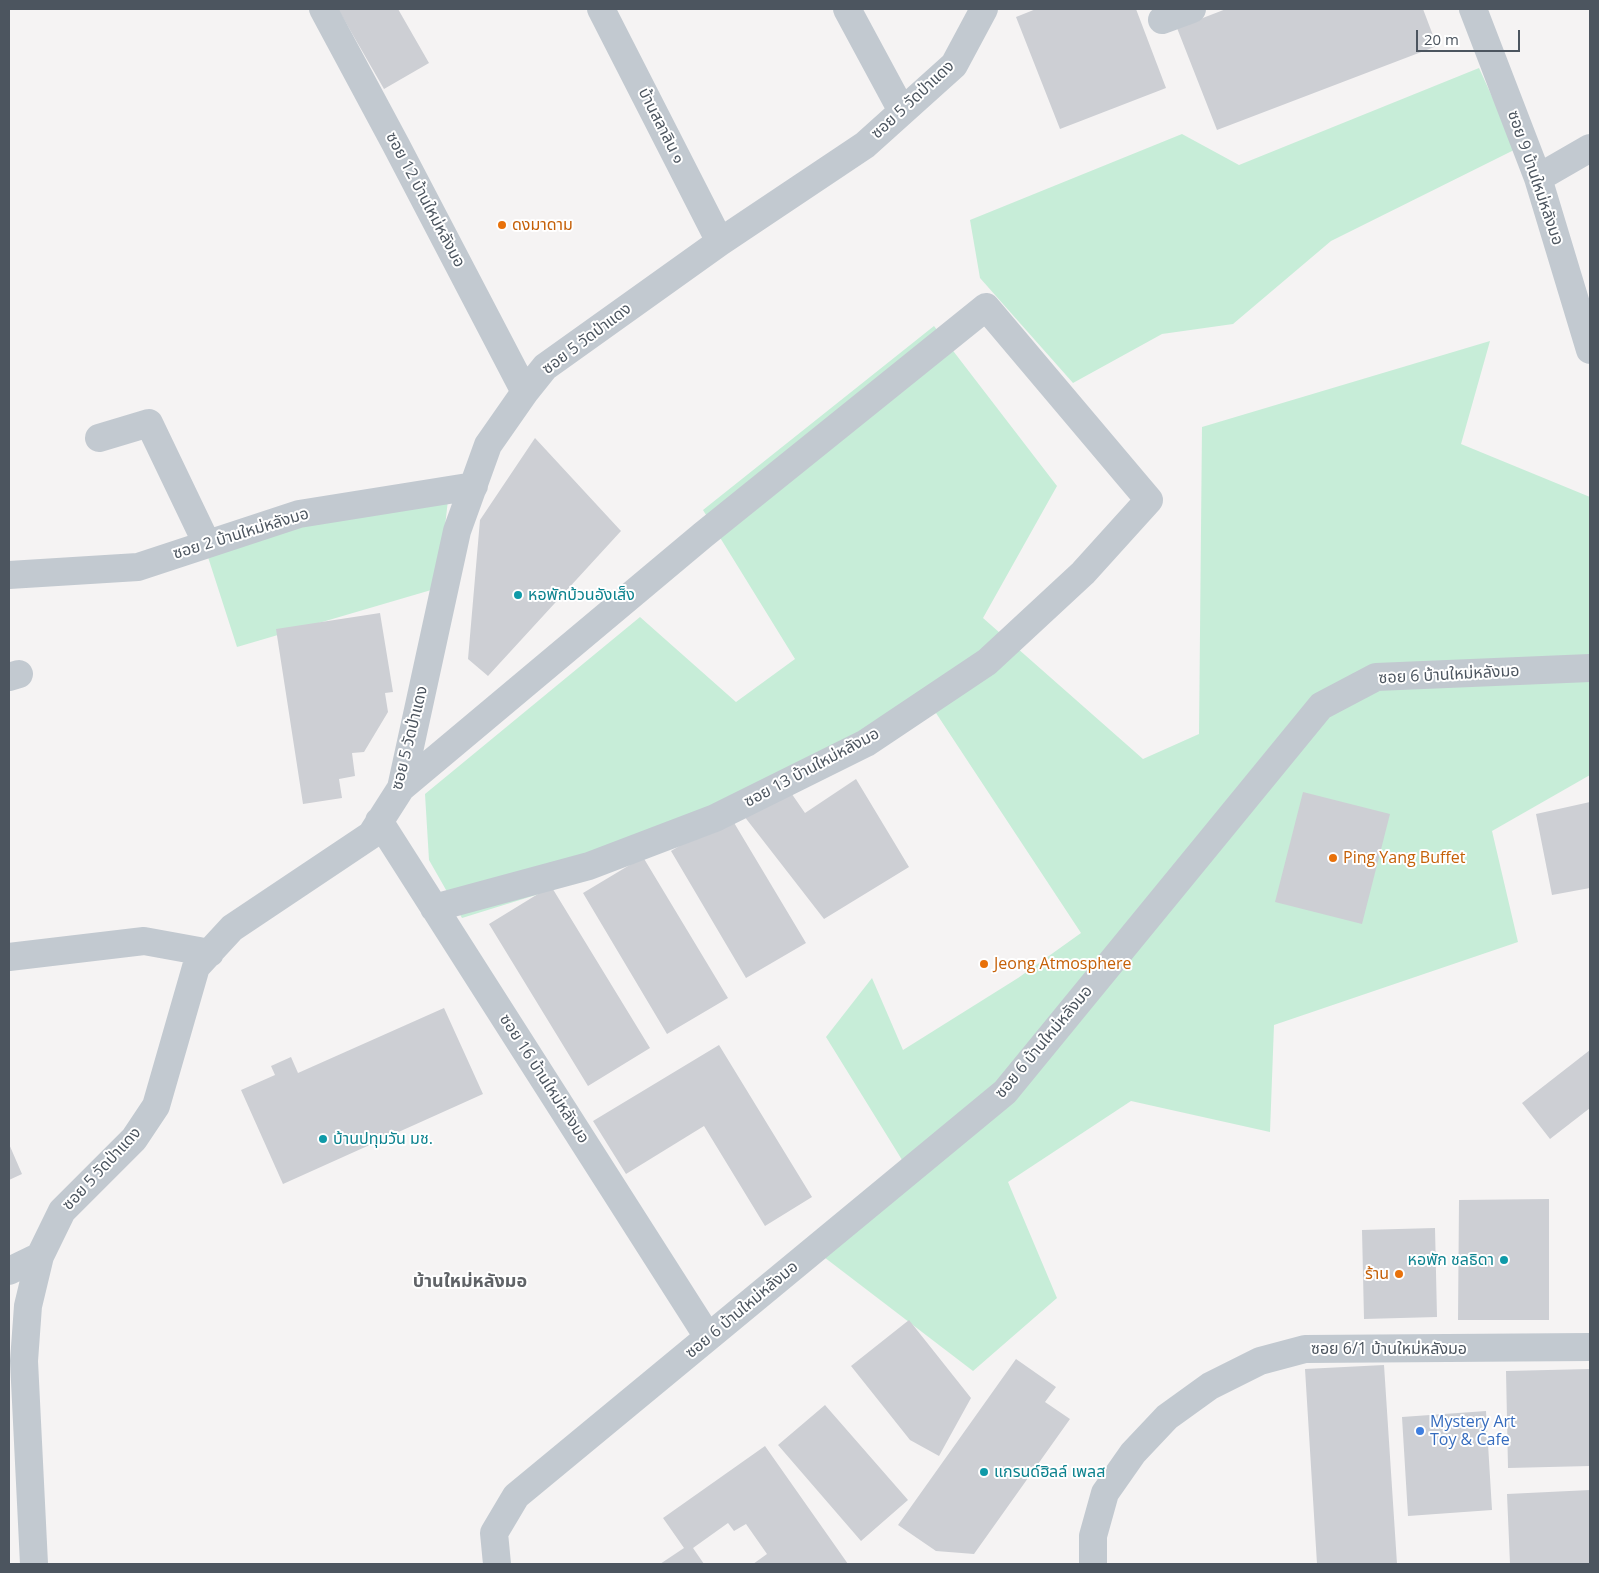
<!DOCTYPE html>
<html>
<head>
<meta charset="utf-8">
<style>
  body { margin:0 }
  #map { position:relative; width:1599px; height:1573px; overflow:hidden; background:#f5f3f3; font-family:"Open Sans",sans-serif }
  canvas { display:block }
  .frame { position:absolute; inset:0; border:10px solid #4c555f; pointer-events:none }
  .scale { position:absolute; left:1416px; top:30px; width:104px; height:22px; box-sizing:border-box; border:2px solid #4c555f; border-top:0; padding-left:6px; font-size:15px; line-height:18px; white-space:nowrap; color:#4c555f; -webkit-text-stroke:4px #fff; paint-order:stroke }
</style>
</head>
<body>
<div id="map">
<canvas width="1599" height="1573"></canvas>
<div class="frame"></div>
<div class="scale">20 m</div>
</div>
<script>
const c = document.querySelector('canvas').getContext('2d');
c.lineJoin = 'round';
function fillPath(path, color) {
  c.fillStyle = color;
  c.fill(path, 'evenodd');
}
function toPath(rows) {
  const path = new Path2D();
  for (const r of rows) {
    path.moveTo(r[0], r[1]);
    for (let i = 2; i < r.length; i += 2) path.lineTo(r[i], r[i + 1]);
  }
  return path;
}
function strokePath(path, color, width, dash) {
  c.strokeStyle = color;
  c.lineWidth = width;
  c.lineCap = dash ? 'butt' : 'round';
  c.setLineDash(dash || []);
  c.stroke(path);
}
function drawText(font, color, halo, rows, align = 'center') {
  c.font = font + ' "Open Sans","Noto Sans Thai",sans-serif';
  c.lineWidth = 4;
  c.setLineDash([]);
  c.textBaseline = 'middle';
  c.strokeStyle = halo;
  c.fillStyle = color;
  for (const [text, x, y, turn = 0] of rows) {
    c.save();
    c.translate(x, y);
    c.rotate((+turn || 0) * Math.PI / 180);
    c.textAlign = isNaN(turn) ? turn : align;
    if (halo) c.strokeText(text, 0, 0);
    c.fillText(text, 0, 0);
    c.restore();
  }
}
const green = toPath([
  [1479,68,1516,149,1331,241,1233,324,1162,334,1073,383,980,278,970,220,1182,134,1239,165],
  [934,326,1057,486,983,618,1143,759,1199,734,1202,427,1490,341,1461,444,1590,497,1590,775,1492,831,1518,942,1274,1025,1270,1132,1131,1101,1008,1182,1057,1298,973,1371,820,1254,912,1176,826,1037,872,978,903,1050,1018,978,1081,933,936,713,568,885,462,918,429,860,425,794,640,617,736,702,795,659,703,510],
  [448,500,438,588,237,647,207,554,304,526]
]);
const building = toPath([
  [338,9,398,9,429,63,384,89],
  [1036,9,1136,9,1166,88,1060,129,1016,17],
  [1226,9,1423,9,1437,46,1217,130,1177,28],
  [535,438,621,531,488,676,468,659,480,520],
  [380,613,393,692,385,693,388,712,364,752,352,753,355,776,339,779,342,798,303,804,276,629],
  [856,779,909,867,824,919,744,816,787,787,805,813],
  [1303,792,1390,814,1362,924,1275,902],
  [1590,802,1590,888,1552,895,1536,814],
  [730,816,806,943,746,978,671,851],
  [643,857,728,998,667,1034,583,893],
  [551,886,650,1048,588,1086,489,924],
  [444,1008,483,1094,283,1184,241,1090,275,1075,271,1066,291,1057,298,1073],
  [719,1045,812,1197,765,1226,704,1126,626,1174,593,1121],
  [1590,1050,1590,1108,1550,1139,1522,1103],
  [9,1144,22,1174,9,1180],
  [1549,1199,1549,1320,1458,1320,1459,1200],
  [1435,1228,1437,1317,1364,1319,1362,1230],
  [909,1320,971,1398,939,1456,910,1440,851,1366],
  [1016,1359,1056,1387,1045,1402,1070,1419,974,1554,936,1551,898,1525],
  [1384,1365,1397,1564,1317,1564,1305,1369],
  [1590,1369,1590,1466,1508,1468,1506,1371],
  [825,1405,908,1500,861,1541,778,1445],
  [1486,1411,1492,1510,1408,1516,1402,1417],
  [765,1446,848,1564,753,1564,767,1554,746,1524,734,1531,728,1523,693,1548,704,1564,660,1564,684,1548,663,1518],
  [1590,1490,1590,1564,1510,1564,1507,1494]
]);
const minor = toPath([
  [323,9,396,145,525,392],
  [601,9,720,242],
  [847,9,902,111],
  [1473,9,1538,178,1590,350],
  [1162,20,1192,9],
  [1538,178,1590,148],
  [99,438,149,423,207,544],
  [9,575,138,567,299,514,474,486],
  [9,677,19,674],
  [401,788,703,535,986,307,1149,500,1083,573,987,662,866,743,715,818,589,866,434,908],
  [379,821,708,1337],
  [9,957,144,941,210,953],
  [9,1271,40,1256],
  [34,1564,24,1361,28,1306,40,1256,62,1211,134,1139,156,1106,196,967,232,928,371,835,401,788,457,531,488,445,525,392,545,367,720,242,865,145,954,65,984,9],
  [497,1564,494,1533,516,1496,1005,1092,1321,706,1376,677,1590,668],
  [1093,1564,1093,1536,1105,1493,1133,1453,1167,1417,1210,1386,1260,1361,1305,1349,1590,1347]
]);
const markers = [
  [502,225,5,"#e8710a"],
  [518,595,5,"#0f9aa8"],
  [1333,858,5,"#e8710a"],
  [984,964,5,"#e8710a"],
  [323,1139,5,"#0f9aa8"],
  [1504,1260,5,"#0f9aa8"],
  [1399,1274,5,"#e8710a"],
  [1420,1431,5,"#3f7fe0"],
  [984,1472,5,"#0f9aa8"]
];
const streetNames = [
  ["ซอย 5 วัดป่าแดง",913,100,-43],
  ["บ้านสลาลิน ๑",661,126,63],
  ["ซอย 9 บ้านใหม่หลังมอ",1535,178,71],
  ["ซอย 12 บ้านใหม่หลังมอ",425,200,62],
  ["ซอย 5 วัดป่าแดง",587,339,-37],
  ["ซอย 2 บ้านใหม่หลังมอ",241,534,-17],
  ["ซอย 6 บ้านใหม่หลังมอ",1449,675,-3],
  ["ซอย 5 วัดป่าแดง",410,738,-76],
  ["ซอย 13 บ้านใหม่หลังมอ",812,768,-28],
  ["ซอย 6 บ้านใหม่หลังมอ",1044,1042,-50],
  ["ซอย 16 บ้านใหม่หลังมอ",544,1079,57],
  ["ซอย 5 วัดป่าแดง",102,1169,-47],
  ["ซอย 6 บ้านใหม่หลังมอ",742,1310,-40],
  ["ซอย 6/1 บ้านใหม่หลังมอ",1389,1349]
];
const foodNames = [
  ["ดงมาดาม",512,225],
  ["Ping Yang Buffet",1343,858],
  ["Jeong Atmosphere",994,964],
  ["ร้าน",1389,1274,"right"]
];
const cultureNames = [
  ["หอพักบ้วนอังเส็ง",528,595],
  ["บ้านปทุมวัน มช.",333,1139],
  ["หอพัก ชลธิดา",1494,1260,"right"],
  ["แกรนด์ฮิลล์ เพลส",994,1472]
];
const shopNames = [
  ["Mystery Art",1430,1422],
  ["Toy & Cafe",1430,1440]
];
const neighbourhoodNames = [
  ["บ้านใหม่หลังมอ",470,1282]
];
fillPath(green, '#c7edd8');
fillPath(building, '#cdcfd4');
strokePath(minor, '#c2c9d0', 28);
for (const [x, y, r, color] of markers) {
  const dot = new Path2D();
  dot.arc(x, y, r, 0, 2 * Math.PI);
  c.fillStyle = color;
  c.fill(dot);
  strokePath(dot, '#fff', 2);
}
drawText('16px', '#4c555f', '#fff', streetNames);
drawText('16px', '#c56008', '#fff', foodNames, 'left');
drawText('16px', '#0d838f', '#fff', cultureNames, 'left');
drawText('16px', '#366cbe', '#fff', shopNames, 'left');
drawText('bold 18px', '#606367', '#fff', neighbourhoodNames);
</script>
</body>
</html>
